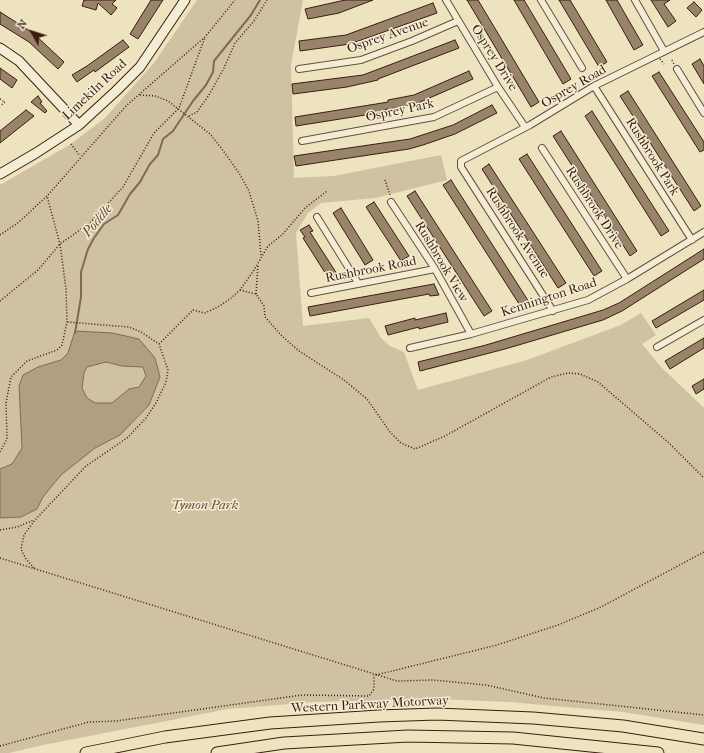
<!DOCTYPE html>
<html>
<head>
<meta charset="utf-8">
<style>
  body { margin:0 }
  #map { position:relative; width:704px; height:753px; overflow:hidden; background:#ede3bf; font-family:"IM FELL French Canon",serif }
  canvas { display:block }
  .north { position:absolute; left:12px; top:12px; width:40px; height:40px; -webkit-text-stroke:3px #f3edd5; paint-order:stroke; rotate:309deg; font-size:11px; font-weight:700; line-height:16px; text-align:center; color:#3c1c10 }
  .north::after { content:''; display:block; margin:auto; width:14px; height:18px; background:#3c1c10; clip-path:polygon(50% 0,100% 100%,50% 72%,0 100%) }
</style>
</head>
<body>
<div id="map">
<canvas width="704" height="753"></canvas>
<div class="north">N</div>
</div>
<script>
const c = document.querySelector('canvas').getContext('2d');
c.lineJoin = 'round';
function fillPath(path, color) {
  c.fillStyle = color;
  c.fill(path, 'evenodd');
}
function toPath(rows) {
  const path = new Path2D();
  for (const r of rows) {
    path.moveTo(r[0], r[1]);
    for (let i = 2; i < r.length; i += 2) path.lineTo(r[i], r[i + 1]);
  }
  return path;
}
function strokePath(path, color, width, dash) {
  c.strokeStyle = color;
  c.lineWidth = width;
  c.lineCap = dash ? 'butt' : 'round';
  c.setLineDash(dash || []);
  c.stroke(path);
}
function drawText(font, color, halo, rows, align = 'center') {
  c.font = font + ' "IM FELL French Canon",serif';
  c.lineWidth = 3;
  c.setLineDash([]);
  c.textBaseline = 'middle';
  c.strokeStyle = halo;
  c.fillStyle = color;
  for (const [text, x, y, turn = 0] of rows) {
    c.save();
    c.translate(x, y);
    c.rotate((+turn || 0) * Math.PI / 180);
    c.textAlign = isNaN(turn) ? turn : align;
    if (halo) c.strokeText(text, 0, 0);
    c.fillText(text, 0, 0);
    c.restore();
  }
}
const green = toPath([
  [197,0,303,0,291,65,294,178,334,176,441,155,447,180,375,198,321,203,308,213,296,233,303,326,369,318,381,338,390,346,404,352,418,390,527,360,621,325,641,313,656,335,642,344,661,367,704,408,704,725,623,712,509,702,439,699,315,702,228,709,43,745,9,753,0,753,0,185,71,144,105,118,154,63]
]);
const water = toPath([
  [75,331,112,333,139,339,155,358,160,377,149,405,120,435,95,448,61,475,43,497,37,509,21,517,0,518,0,469,12,464,22,448,19,386,23,375,38,367,61,360,68,353,75,331],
  [106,362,122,366,143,367,146,376,139,387,129,389,112,403,95,403,87,398,82,388,84,373,87,367,106,362]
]);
const stream = toPath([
  [75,333,81,297,81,272,88,249,94,238,104,224,118,215,130,194,140,182,150,164,158,155,163,139,173,131,193,101,206,85,213,72,214,61,251,15,260,0]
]);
const building = toPath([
  [84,0,116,0,112,4,117,8,111,15,98,3,96,10,82,6,84,0],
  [151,0,163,0,138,39,130,34,151,0],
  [345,0,373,0,339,13,308,19,305,9,345,0],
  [467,0,478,0,539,102,531,107,467,0],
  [514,0,524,0,571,79,563,84,514,0],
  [559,0,570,0,607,62,599,67,559,0],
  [606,0,617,0,643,45,634,50,606,0],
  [651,0,670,0,664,4,676,21,668,27,651,0],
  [694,2,702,10,696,17,687,8,694,2],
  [433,3,437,13,392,29,350,44,300,51,299,41,346,35,433,3],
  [0,12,33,33,64,62,58,69,29,42,0,24,0,12],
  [123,40,129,47,95,72,94,70,77,82,72,75,87,66,123,40],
  [455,40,459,48,378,79,378,80,347,87,293,94,292,84,363,75,455,40],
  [700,59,704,66,704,84,692,64,700,59],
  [0,68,17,80,12,88,0,79,0,68],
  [469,71,473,79,418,103,384,110,384,112,378,113,296,126,295,117,376,104,388,102,388,100,414,95,469,71],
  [659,72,704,142,704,150,700,152,652,76,659,72],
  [628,91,701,206,694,211,620,96,628,91],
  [38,96,42,102,40,103,47,111,45,113,31,102,38,96],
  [492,105,497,113,455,134,423,145,409,149,296,166,294,156,410,139,453,125,492,105],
  [26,110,34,116,0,143,0,131,26,110],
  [592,111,669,231,661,236,585,116,592,111],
  [561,131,637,251,630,256,553,136,561,131],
  [527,154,602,271,594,276,519,159,527,154],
  [489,164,566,283,558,288,482,169,489,164],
  [451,180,529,302,521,307,443,185,451,180],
  [415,191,492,311,484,316,407,196,415,191],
  [374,202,409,256,401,261,366,207,374,202],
  [341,208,373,260,365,265,333,213,341,208],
  [309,225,313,231,310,232,337,274,329,279,303,238,305,237,300,230,309,225],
  [704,249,704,259,622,311,603,320,505,349,420,371,418,362,486,345,603,310,619,303,704,249],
  [434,284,439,295,430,296,429,294,310,316,308,307,434,284],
  [704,290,704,300,656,328,652,321,704,290],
  [446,313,448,322,419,329,419,327,388,335,385,326,415,318,415,320,446,313],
  [704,338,704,348,670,369,665,361,704,338],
  [704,379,704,389,696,394,692,386,704,379]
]);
const path = toPath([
  [660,59,664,64],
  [672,60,674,64],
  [140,95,155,96,168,101,210,134,222,149,239,173,249,191,258,221,261,255],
  [0,99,5,102,0,106],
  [189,116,197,112,209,95,224,68,235,43,254,21,267,0],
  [71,144,80,156],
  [385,180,390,195],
  [0,235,19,222,47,196,127,105,205,37,235,0],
  [240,290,256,294,264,306,265,317,281,335,299,351,344,380,367,399,390,432,401,443,415,449,445,436,551,377,568,373,580,374,598,382,669,443,704,478],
  [256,294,258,264],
  [0,301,38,270,60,244,90,223,123,187,154,133,179,108,205,37],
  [159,344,193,310,205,313,218,307,230,299,240,290,254,270,268,246,282,235,305,208,327,191],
  [0,452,7,439,6,403,11,377,27,361,57,350,62,345,67,322,66,289,60,244,47,196],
  [0,530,17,527,34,520],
  [0,558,397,681,433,680,486,685,544,698,704,715],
  [34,568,26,559,21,549,24,535,35,520,86,466,127,438,146,418,156,403,166,382,168,370,159,344,141,332,129,327,67,322],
  [376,675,497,645,558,625,601,607,704,552],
  [0,746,89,722,116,721,302,695,369,696,374,689,374,675]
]);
const street = toPath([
  [446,0,498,87,525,127],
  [541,0,582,68],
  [635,0,664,51],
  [299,69,361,60,412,41,458,21],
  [677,69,704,113],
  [594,86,692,240],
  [302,141,434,117,498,87],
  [542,148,627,279],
  [391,202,435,269,471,334],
  [317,217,358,283],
  [311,293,435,269],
  [553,311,461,167,461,161,530,125,594,86,704,32],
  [657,347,704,320],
  [410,348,471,334,588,300,627,279,704,232]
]);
const secondary = toPath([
  [0,48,19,61,79,125],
  [0,174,36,153,79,125,116,91,140,67,185,0]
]);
const highway = toPath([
  [86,753,165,737,270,723,379,716,437,714,533,718,623,726,704,739],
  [217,753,284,743,408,736,513,738,658,753]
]);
const streetNames = [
  ["Osprey Avenue",388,36,-19],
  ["Osprey Drive",494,58,58],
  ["Osprey Road",574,87,-30],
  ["Limekiln Road",95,90,-43],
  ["Osprey Park",400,111,-12],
  ["Rushbrook Park",652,157,58],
  ["Rushbrook Drive",594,208,57],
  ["Rushbrook Avenue",517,233,57],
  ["Rushbrook View",441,262,59],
  ["Rushbrook Road",371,270,-11],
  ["Kennington Road",549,298,-18],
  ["Western Parkway Motorway",370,705,-3]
];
const parkNames = [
  ["Tymon Park",205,506]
];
const waterNames = [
  ["Poddle",98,221,-50]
];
fillPath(green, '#cfc1a1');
fillPath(water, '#b19f84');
strokePath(water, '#826b56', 1);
strokePath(stream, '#826b56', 2);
fillPath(building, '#98836b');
strokePath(building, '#3c1c10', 1);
strokePath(street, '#684e3c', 8);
strokePath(secondary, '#3c1c10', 11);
strokePath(highway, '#3c1c10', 13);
strokePath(path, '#3c1c10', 1.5, [1, 2]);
strokePath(street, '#f3edd5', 6);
strokePath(secondary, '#f3edd5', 9);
strokePath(highway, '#ede3bf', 11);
drawText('13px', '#3c1c10', '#f3edd5', streetNames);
drawText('italic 13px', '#684e3c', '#f3edd5', parkNames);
drawText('italic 14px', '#654a39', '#f3edd5', waterNames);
</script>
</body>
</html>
